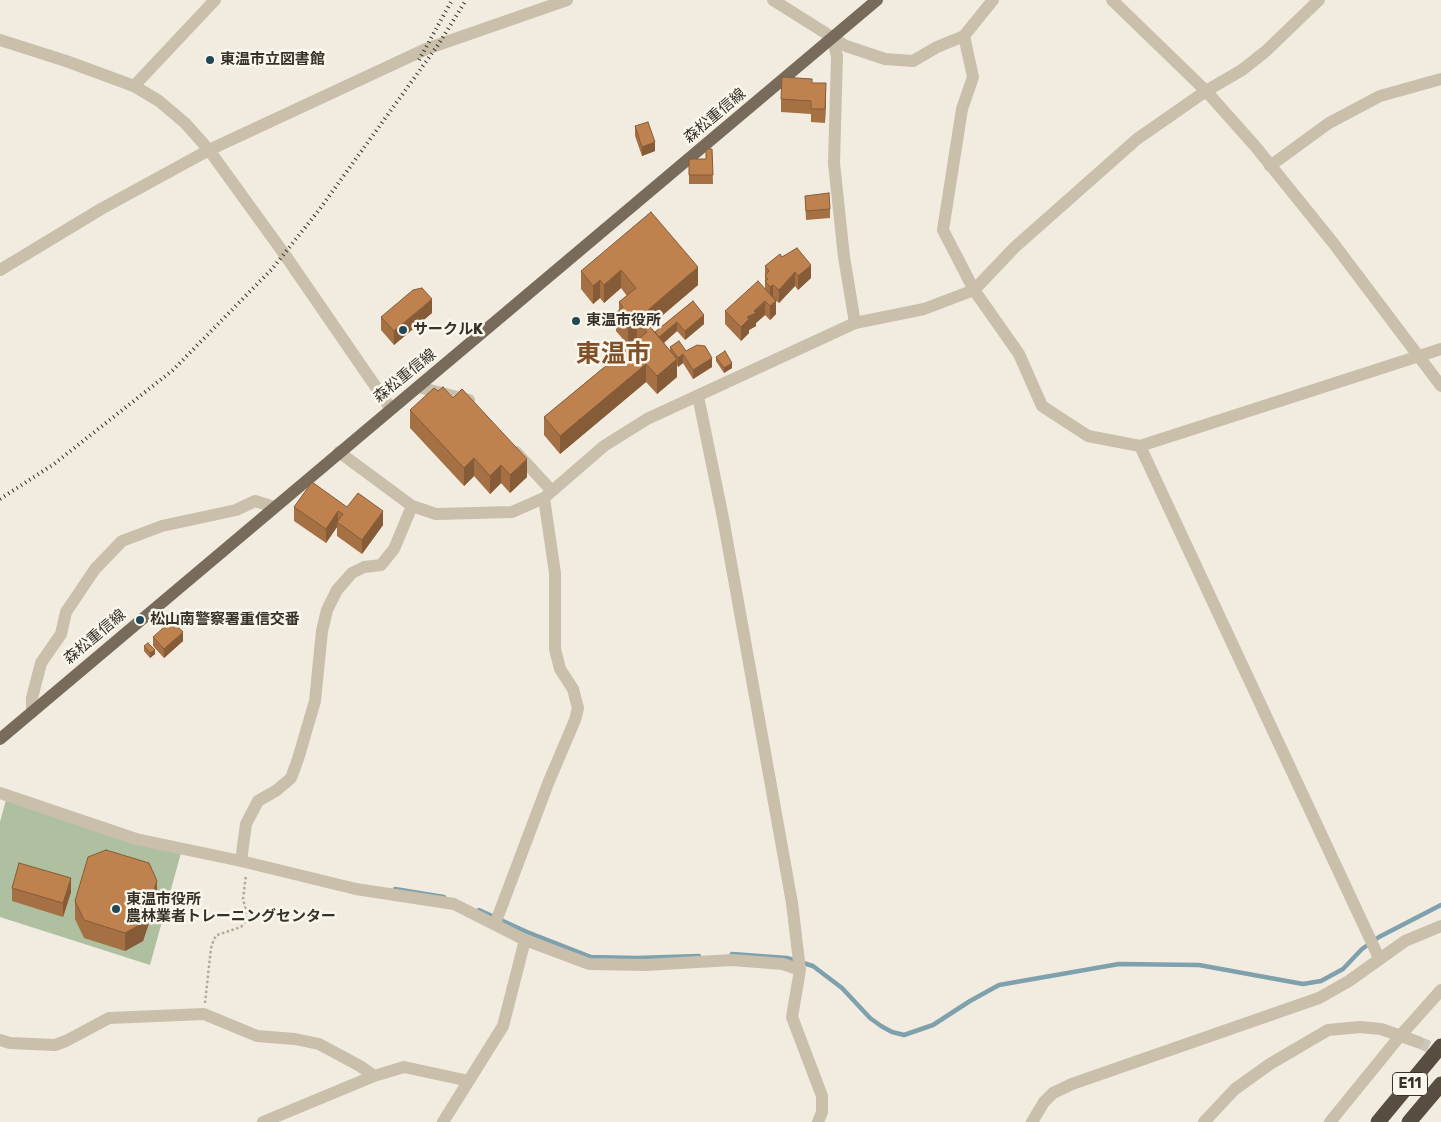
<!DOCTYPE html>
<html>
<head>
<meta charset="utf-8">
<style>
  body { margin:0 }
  canvas { display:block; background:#f1ecdf }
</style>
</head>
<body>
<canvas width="1441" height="1122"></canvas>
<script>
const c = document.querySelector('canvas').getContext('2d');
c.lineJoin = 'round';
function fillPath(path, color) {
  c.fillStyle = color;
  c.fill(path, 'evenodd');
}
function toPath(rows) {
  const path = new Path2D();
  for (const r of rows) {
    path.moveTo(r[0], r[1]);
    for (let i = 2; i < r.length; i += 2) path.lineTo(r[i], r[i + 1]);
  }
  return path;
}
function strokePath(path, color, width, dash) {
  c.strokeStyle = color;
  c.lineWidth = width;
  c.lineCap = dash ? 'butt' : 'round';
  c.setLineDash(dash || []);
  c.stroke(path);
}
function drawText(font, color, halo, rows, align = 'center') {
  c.font = font + ' Rubik,"Noto Sans JP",sans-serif';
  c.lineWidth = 5;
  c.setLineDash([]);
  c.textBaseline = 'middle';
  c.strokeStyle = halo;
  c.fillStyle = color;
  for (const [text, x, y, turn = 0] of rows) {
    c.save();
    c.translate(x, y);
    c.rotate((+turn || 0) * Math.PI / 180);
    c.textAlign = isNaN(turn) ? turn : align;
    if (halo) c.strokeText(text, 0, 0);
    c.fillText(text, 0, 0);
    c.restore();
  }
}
const green = toPath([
  [6,800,181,853,150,965,0,917,0,822]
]);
const stream = toPath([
  [395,889,444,897],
  [479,910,527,932,591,957,636,958,699,956],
  [732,954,787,958,813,966,842,988,870,1018,881,1026,892,1032,904,1035,933,1025,970,1001,999,985,1119,964,1199,965,1303,984,1321,981,1343,969,1362,949,1379,937,1441,905]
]);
const minorTunnel = toPath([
  [1418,1042,1441,1052]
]);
const path = toPath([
  [205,1003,211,948,214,939,217,935,241,927,245,922,247,914,243,899,246,875]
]);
const minor = toPath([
  [773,0,846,46,885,59,913,61,937,47,964,36],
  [993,0,964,36,973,77,962,109,943,230,974,290,1019,354,1042,406,1088,436,1140,446,1441,349],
  [1112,0,1206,91,1255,146,1334,244,1441,386],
  [832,38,837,56,834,163,844,257,855,323],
  [0,40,66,61,134,86,159,101,185,123,209,150,285,255,391,409],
  [134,86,215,0],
  [1270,166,1329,123,1380,96,1441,79],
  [0,270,101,209,209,150,426,49,567,0],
  [418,387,469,400],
  [698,396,723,518,792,903,800,970,792,1017,822,1096,822,1112,818,1122],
  [1140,446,1379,958],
  [339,452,412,506,436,514,512,512,544,498,604,446,647,419,855,323,924,309,974,290,1015,247,1137,139,1206,91,1242,70,1266,51,1319,0],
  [516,452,552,491],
  [412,506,394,549,381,565,364,567,352,573,337,590,327,610,322,631,315,701,298,759,291,778,277,790,258,801,246,824,241,861,356,889,454,904,525,940,589,964,645,965,732,960,783,964,800,970],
  [32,712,32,698,41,663,61,634,66,612,95,569,122,541,162,526,236,510,255,501,274,507],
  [0,793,136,839,241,861],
  [495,924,549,781,575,720,578,708,573,689,560,669,555,649,555,573,544,498],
  [0,1040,10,1043,55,1045,66,1041,109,1018,204,1014,257,1036,295,1039,319,1044,360,1066,374,1076],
  [263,1122,374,1076,404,1067,469,1081],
  [443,1122,503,1026,525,940],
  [1032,1122,1044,1102,1053,1093,1072,1084,1319,998,1349,981,1405,941,1441,926],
  [1204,1122,1235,1089,1270,1064,1328,1030,1360,1027,1381,1029,1418,1042],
  [1330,1122,1400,1036,1441,990]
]);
const major = toPath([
  [0,739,877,0]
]);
const highway = toPath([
  [1378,1122,1441,1046],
  [1409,1122,1441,1084]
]);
const rail = toPath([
  [419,60,452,0],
  [0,499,54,464,173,370,272,269,319,210,438,45,466,0]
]);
const wall = toPath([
  [812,83,826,97,825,123,811,122,811,114,781,112,781,99],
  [635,126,655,151,642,156,635,136],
  [712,149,713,184,689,184,689,159,706,159],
  [805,196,830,209,830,218,806,220],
  [651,212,698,285,650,326,655,332,693,301,704,324,685,340,677,331,664,343,670,351,670,347,686,351,712,367,693,379,683,363,678,367,677,365,677,377,657,394,646,382,560,454,544,435,544,417,638,339,637,338,628,345,616,331,616,313,619,311,619,302,627,296,621,288,604,303,600,298,593,304,581,289,581,271],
  [782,257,811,278,798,290,795,286,779,303,776,301,776,314,770,320,765,315,756,323,756,326,749,330,749,333,741,341,725,324,725,311,765,288,765,266],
  [432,313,394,345,381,330,381,317],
  [716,357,732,368,724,373,716,361],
  [410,410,527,477,510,493,501,483,490,494,474,476,464,486,410,428],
  [294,507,347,507,383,525,362,554,337,536,337,527,326,543,294,521],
  [153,637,183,641,164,658,153,646],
  [144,646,155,654,150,658,144,651],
  [12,888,71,892,63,917,12,901],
  [157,899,143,941,125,951,84,938,75,919,75,901]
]);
const shadedWall = toPath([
  [826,83,826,97,825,123,825,109],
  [655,142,655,151,642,156,642,147],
  [811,265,811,278,798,290,798,276],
  [698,267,698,285,645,330,641,316],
  [621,270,621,288,604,303,604,285],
  [795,272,795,286,779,303,779,290],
  [600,280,600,298,593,304,593,286],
  [773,285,773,298,770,301,770,287],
  [432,299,432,313,394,345,394,331],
  [765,301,765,315,756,323,756,326,749,330,749,333,741,341,741,327,747,317],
  [776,301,776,314,770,320,770,306],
  [704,315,704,324,685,340,685,331],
  [637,320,637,338,628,345,628,327],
  [677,322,677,331,655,350,655,341],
  [683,354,683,363,678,367,678,358],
  [712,358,712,367,693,379,693,370],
  [677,359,677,377,657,394,657,376],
  [732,363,732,368,724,373,724,368],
  [646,364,646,382,560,454,560,436],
  [474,458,474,476,464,486,464,468],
  [527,459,527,477,510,493,510,475],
  [501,465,501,483,490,494,490,476],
  [338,511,338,523,337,522,337,527,326,543,326,529],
  [383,511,383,525,362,554,362,540],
  [183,632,183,641,164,658,164,649],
  [155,650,155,654,150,658,150,653],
  [71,878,71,892,63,917,63,903],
  [157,881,157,899,143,941,125,951,125,933]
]);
const building = toPath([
  [782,77,812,79,812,83,826,83,825,109,811,109,811,101,781,99,782,77],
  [648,122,655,142,642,147,635,126,648,122],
  [706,149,712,149,713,175,689,175,689,159,706,159,706,149],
  [829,193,830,209,806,211,805,196,829,193],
  [651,212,698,267,641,316,677,359,657,376,646,364,560,436,544,417,647,332,637,320,628,327,616,313,623,307,619,302,636,288,621,270,604,285,600,280,593,286,581,271,651,212],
  [797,248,811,265,798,276,795,272,779,290,773,285,770,287,765,281,768,279,765,276,769,271,765,266,780,254,782,257,797,248],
  [758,281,776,301,770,306,765,301,754,311,756,313,747,317,749,319,741,327,725,311,758,281],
  [422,288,432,299,394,331,381,317,413,290,422,288],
  [693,301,704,315,685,331,677,322,659,337,655,332,693,301],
  [679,341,686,351,697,345,705,346,712,358,693,370,683,354,678,358,670,347,679,341],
  [725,351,732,363,724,368,716,357,725,351],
  [443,387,453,398,462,389,527,459,510,475,501,465,490,476,474,458,464,468,410,410,434,388,438,391,443,387],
  [312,482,347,507,358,493,383,511,362,540,337,522,343,514,338,511,326,529,294,507,312,482],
  [172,620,183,632,164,649,153,637,172,620],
  [148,643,155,650,150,653,144,646,148,643],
  [106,850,149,863,157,881,143,923,125,933,84,920,75,901,88,857,106,850],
  [19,863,71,878,63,903,12,888,19,863]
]);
const markers = [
  [210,60,5,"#224756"],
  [576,321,5,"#224756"],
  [403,330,5,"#224756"],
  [140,620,5,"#224756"],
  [116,909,5,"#224756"]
];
const shields = [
  [1410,1084,35]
];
const shieldNames = [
  ["E11",1410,1084]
];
const poiNames = [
  ["東温市立図書館",220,60],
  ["東温市役所",586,321],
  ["サークルK",413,330],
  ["松山南警察署重信交番",150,620],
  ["東温市役所",126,900],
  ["農林業者トレーニングセンター",126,917]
];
const streetNames = [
  ["森松重信線",715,116,-40],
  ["森松重信線",405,376,-39],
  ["森松重信線",95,637,-40]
];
const townNames = [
  ["東温市",613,355]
];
fillPath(green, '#aec09f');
strokePath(stream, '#7fa1ad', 4.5);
strokePath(minorTunnel, '#ccc7bb', 12, [12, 6]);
strokePath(path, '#b5a995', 2.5, [2.5, 2.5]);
strokePath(minor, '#c9bfab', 12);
strokePath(major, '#786b5c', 12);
strokePath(highway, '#574d41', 15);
strokePath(rail, '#37312a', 4, [1, 4]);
fillPath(wall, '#a47044');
fillPath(shadedWall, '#865b37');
fillPath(building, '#bf824f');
strokePath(building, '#865b37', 1);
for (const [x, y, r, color] of markers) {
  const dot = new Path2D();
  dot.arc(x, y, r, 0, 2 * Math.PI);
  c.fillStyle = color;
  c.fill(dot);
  strokePath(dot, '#f9f6eb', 2);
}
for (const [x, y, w] of shields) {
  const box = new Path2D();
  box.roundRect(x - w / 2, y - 11.5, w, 23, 4);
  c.fillStyle = '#f9f6eb';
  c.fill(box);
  strokePath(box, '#37312a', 1);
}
drawText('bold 14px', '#37312a', null, shieldNames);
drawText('bold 15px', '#37312a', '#f9f6eb', poiNames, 'left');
drawText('15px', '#37312a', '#f9f6eb', streetNames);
drawText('bold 25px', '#815028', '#f9f6eb', townNames);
</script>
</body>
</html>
